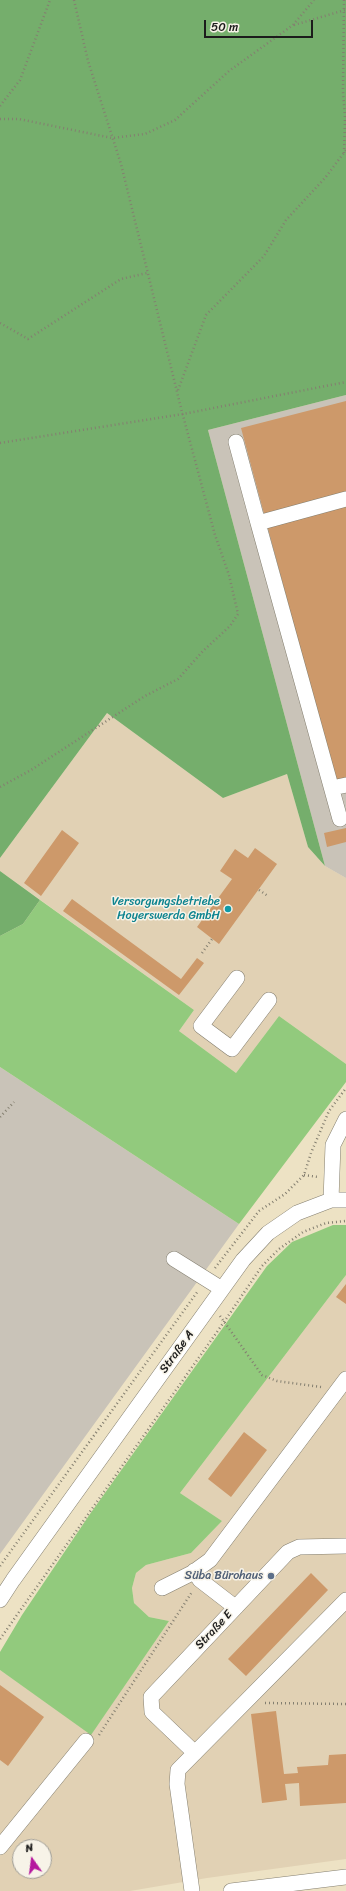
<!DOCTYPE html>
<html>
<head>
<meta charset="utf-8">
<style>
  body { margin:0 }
  #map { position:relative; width:346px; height:1891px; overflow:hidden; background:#ede2c4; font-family:Sriracha,sans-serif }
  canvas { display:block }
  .north { position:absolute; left:12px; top:1839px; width:40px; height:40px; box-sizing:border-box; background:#f7f3e8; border:1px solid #9f9d96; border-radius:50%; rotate:346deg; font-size:11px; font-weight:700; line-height:16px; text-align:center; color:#1c1c1c }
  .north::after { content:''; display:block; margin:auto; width:14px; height:18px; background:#b5179e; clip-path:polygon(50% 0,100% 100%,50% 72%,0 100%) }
  .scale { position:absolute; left:204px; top:20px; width:109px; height:18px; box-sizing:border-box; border:2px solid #1c1c1c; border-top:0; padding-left:5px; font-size:12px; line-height:14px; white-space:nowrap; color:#1c1c1c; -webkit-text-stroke:3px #f7f3e8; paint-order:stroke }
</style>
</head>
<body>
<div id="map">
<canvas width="346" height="1891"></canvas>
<div class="north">N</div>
<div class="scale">50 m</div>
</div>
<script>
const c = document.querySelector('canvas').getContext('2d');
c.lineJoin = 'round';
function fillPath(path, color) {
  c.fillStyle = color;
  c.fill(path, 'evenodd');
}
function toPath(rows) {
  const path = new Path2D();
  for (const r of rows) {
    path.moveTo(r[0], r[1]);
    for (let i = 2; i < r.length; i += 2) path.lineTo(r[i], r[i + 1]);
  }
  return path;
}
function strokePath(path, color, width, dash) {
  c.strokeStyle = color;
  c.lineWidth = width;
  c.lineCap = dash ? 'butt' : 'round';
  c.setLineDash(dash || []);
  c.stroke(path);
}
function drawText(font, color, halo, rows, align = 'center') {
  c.font = font + ' Sriracha,sans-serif';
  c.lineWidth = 3;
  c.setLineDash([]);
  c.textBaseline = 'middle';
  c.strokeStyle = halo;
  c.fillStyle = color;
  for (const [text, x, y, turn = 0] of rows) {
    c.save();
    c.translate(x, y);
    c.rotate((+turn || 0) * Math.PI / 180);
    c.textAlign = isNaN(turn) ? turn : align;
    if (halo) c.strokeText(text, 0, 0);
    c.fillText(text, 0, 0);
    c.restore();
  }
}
const built = toPath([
  [107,713,223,798,287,774,308,847,325,866,346,878,346,1064,279,1016,236,1073,179,1031,194,1010,0,871,0,858],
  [346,1275,346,1859,207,1878,130,1891,0,1891,0,1670,91,1734,169,1621,149,1617,134,1603,132,1588,136,1573,146,1565,191,1553,222,1521,180,1493],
  [20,1847,44,1847,44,1871,20,1871]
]);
const industrial = toPath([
  [346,395,346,878,325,866,208,430],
  [0,1067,239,1224,0,1554]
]);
const green = toPath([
  [40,900,194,1010,179,1031,236,1073,279,1016,346,1064,346,1082,239,1224,0,1067,0,936,23,924],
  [333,1225,346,1225,346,1275,180,1493,222,1521,191,1553,146,1565,136,1573,132,1588,134,1603,149,1617,169,1621,91,1735,0,1670,0,1652,22,1615,90,1514,267,1266,292,1242]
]);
const forest = toPath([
  [0,0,346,0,346,395,208,430,325,866,308,847,287,774,223,798,107,713,0,858],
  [0,871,40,900,23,924,0,936]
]);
const building = toPath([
  [346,401,346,779,336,782,241,428],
  [346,828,346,842,327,847,324,833],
  [62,830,79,843,41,896,24,883],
  [255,848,277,864,219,944,197,927,232,879,220,871,235,849,248,858],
  [72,899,181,979,197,958,204,963,179,995,63,911],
  [346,1284,346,1304,336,1297],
  [244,1432,267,1450,231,1497,208,1479],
  [311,1573,328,1590,246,1676,228,1659],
  [0,1685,44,1717,8,1766,0,1760],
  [276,1711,284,1774,298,1773,297,1767,328,1765,329,1755,346,1754,346,1803,300,1806,299,1783,285,1784,287,1800,262,1803,251,1714]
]);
const path = toPath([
  [294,25,345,10],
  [0,106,20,80,50,0],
  [0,119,19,119,112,138,145,134,175,120,229,71,293,25,314,0],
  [344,153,345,118,343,91,344,0],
  [0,323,28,339,121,279,147,273],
  [178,390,206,315,264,256,286,220,325,178,346,150],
  [0,443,183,414,346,382],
  [0,787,31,770,145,696,178,679,203,651,230,626,238,614,229,575,215,535,181,408,121,164,88,61,74,0],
  [259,890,268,896],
  [202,953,212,939],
  [0,1117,14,1102],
  [304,1175,318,1177],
  [215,1268,259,1211,285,1194,304,1175,311,1153,329,1111,346,1088],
  [220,1316,262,1375,277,1381,321,1387],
  [0,1566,198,1291],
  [0,1639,224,1322,262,1266,279,1249,303,1232,326,1223,346,1221],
  [265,1703,346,1704],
  [99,1735,192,1592]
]);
const minor = toPath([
  [236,442,258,523],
  [332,788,346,785],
  [340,819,258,523,346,499],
  [237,978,201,1026,232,1049,269,1000],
  [331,1200,333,1145,346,1119],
  [174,1259,222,1289],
  [194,1571,200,1580,235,1607],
  [162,1588,192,1573,210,1560,346,1379],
  [0,1600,13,1580,243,1260,268,1233,297,1213,331,1200,346,1200],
  [195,1753,152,1712,151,1697,288,1552,299,1547,346,1546],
  [0,1847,86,1741],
  [192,1891,177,1784,178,1770,346,1600],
  [231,1891,346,1877]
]);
const markers = [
  [228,909,4,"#0f9aa8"],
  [271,1576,4,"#5c6f8a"]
];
const cultureNames = [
  ["Versorgungsbetriebe",220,902],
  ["Hoyerswerda GmbH",220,916]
];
const streetNames = [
  ["Straße A",177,1352,-54],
  ["Straße E",214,1630,-47]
];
const serviceNames = [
  ["Süba Bürohaus",263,1576]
];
fillPath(built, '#e1d1b4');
fillPath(industrial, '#c9c3b8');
fillPath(green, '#92ca7d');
fillPath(forest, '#75ae6c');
fillPath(building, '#cd996a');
strokePath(minor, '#847f70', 16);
strokePath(path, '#847f70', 2.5, [1, 3]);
strokePath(minor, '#fff', 15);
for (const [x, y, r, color] of markers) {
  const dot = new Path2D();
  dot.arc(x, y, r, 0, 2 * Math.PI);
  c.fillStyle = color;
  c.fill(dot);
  strokePath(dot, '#f7f3e8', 1.5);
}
drawText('12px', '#0d838f', '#f7f3e8', cultureNames, 'right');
drawText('12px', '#1c1c1c', '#f7f3e8', streetNames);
drawText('12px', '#4e5e75', '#f7f3e8', serviceNames, 'right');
</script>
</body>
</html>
